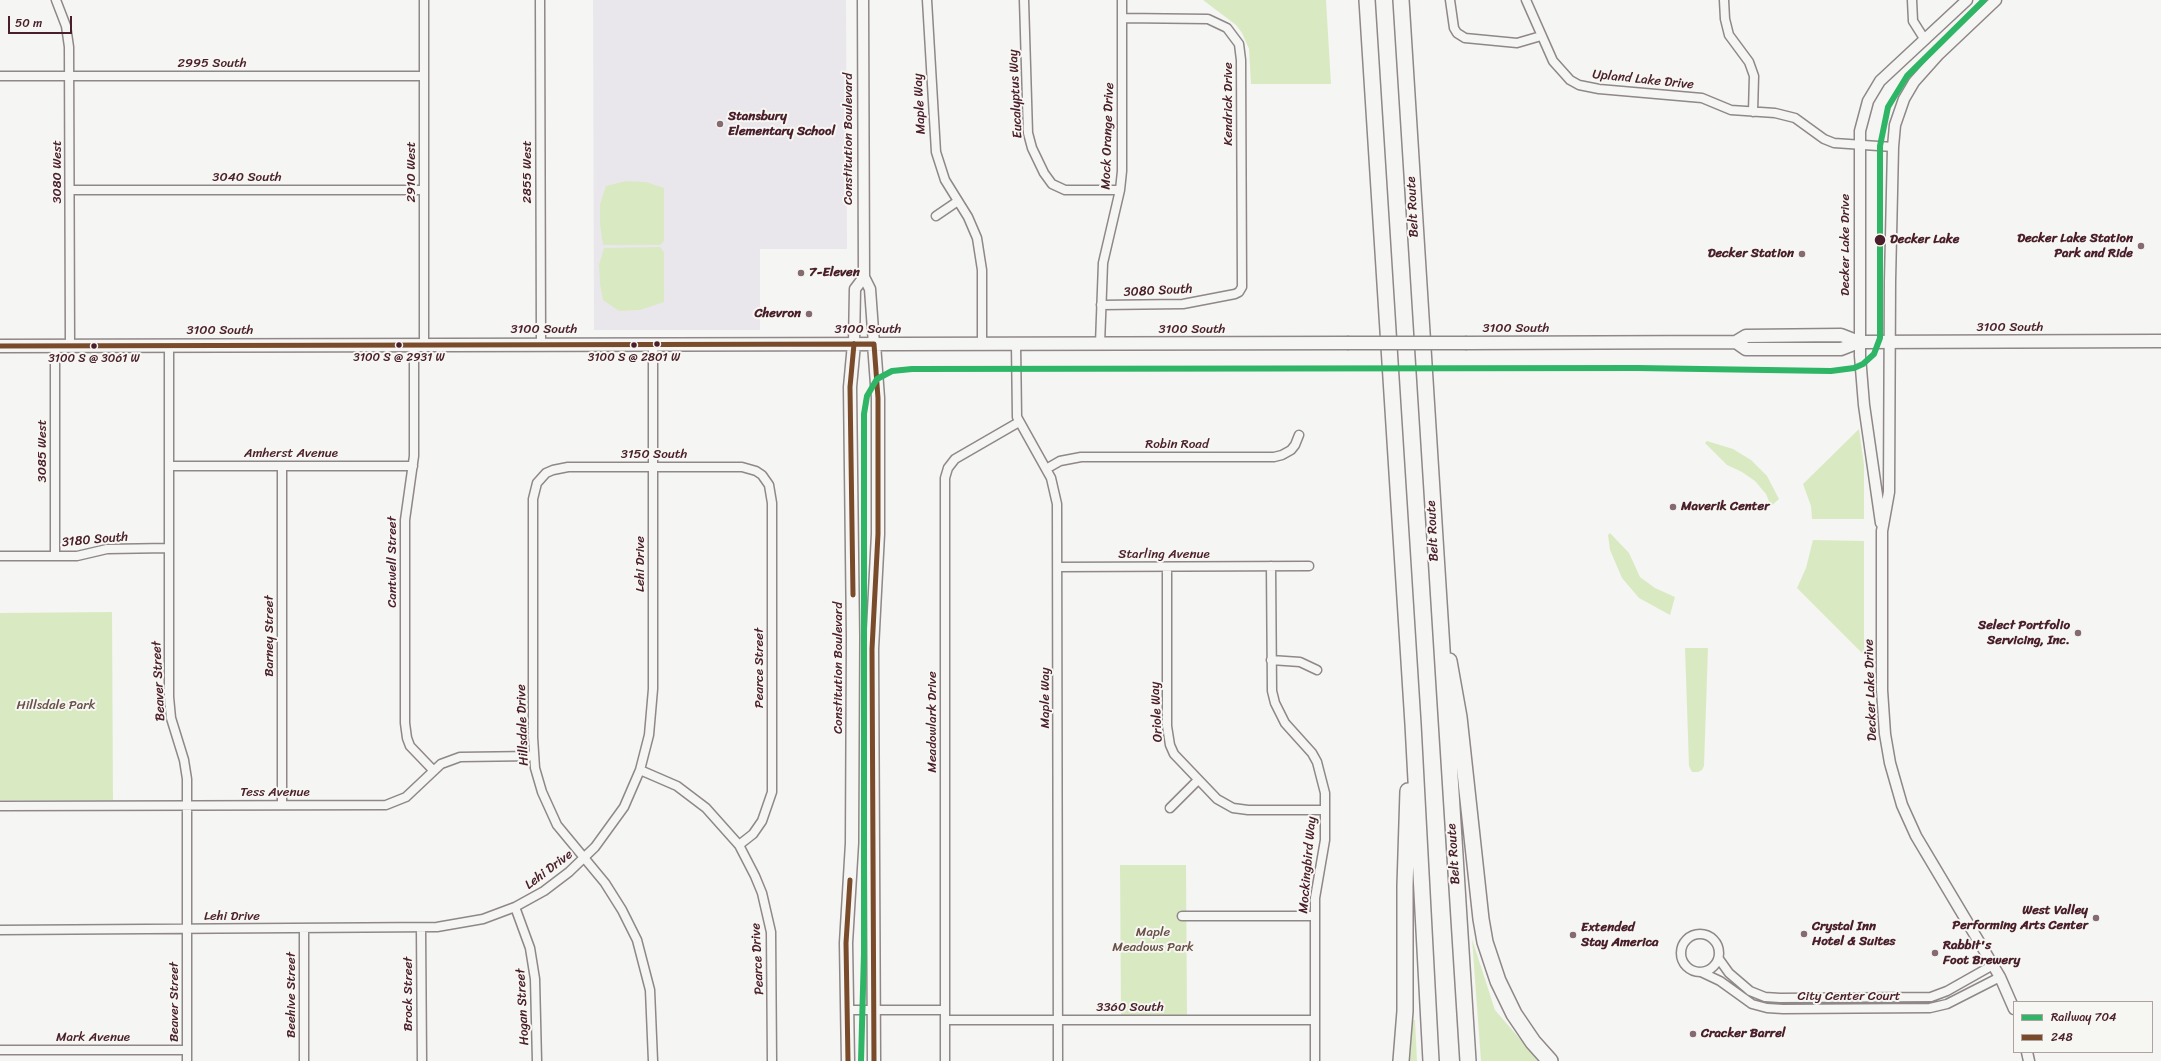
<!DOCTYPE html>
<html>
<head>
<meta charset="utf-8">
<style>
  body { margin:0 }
  #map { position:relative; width:2161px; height:1061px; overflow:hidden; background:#f5f5f3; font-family:Sriracha,sans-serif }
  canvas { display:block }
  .legend { position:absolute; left:2013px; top:1001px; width:140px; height:52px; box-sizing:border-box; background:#f6f6f2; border:1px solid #b1a0a2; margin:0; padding:5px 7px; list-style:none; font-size:12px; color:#4a1f2b }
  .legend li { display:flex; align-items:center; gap:8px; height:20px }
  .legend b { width:20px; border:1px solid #b1a0a2 }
  .scale { position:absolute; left:8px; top:16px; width:64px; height:18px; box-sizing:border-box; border:2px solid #4a1f2b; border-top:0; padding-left:5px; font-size:12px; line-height:14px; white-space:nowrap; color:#4a1f2b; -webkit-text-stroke:3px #f6f6f2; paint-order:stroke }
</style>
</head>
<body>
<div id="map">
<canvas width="2161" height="1061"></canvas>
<ul class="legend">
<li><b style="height:5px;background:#2eb566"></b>Railway 704</li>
<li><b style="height:5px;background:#7a4b2a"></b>248</li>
</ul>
<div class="scale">50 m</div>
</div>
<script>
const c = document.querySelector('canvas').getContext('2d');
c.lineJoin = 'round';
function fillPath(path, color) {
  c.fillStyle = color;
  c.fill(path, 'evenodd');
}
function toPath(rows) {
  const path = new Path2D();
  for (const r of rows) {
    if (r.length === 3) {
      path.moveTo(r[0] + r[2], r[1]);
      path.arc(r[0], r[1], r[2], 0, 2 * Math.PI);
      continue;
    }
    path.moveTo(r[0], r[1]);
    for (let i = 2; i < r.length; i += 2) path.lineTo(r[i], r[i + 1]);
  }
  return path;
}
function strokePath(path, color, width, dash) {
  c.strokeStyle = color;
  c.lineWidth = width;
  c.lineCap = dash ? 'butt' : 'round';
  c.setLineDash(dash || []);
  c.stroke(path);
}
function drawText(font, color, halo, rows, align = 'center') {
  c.font = font + ' Sriracha,sans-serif';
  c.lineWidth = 4;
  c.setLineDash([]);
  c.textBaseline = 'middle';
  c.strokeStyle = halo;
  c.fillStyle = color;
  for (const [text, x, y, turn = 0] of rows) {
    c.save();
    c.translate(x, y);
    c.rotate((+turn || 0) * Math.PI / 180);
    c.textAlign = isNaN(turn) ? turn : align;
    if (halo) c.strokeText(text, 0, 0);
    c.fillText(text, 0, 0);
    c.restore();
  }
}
const built = toPath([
  [593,0,846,0,847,249,760,249,760,330,594,330]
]);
const green = toPath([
  [1203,0,1326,0,1331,84,1251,84,1249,49,1242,33,1236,25],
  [626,181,646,182,664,188,664,241,660,245,603,245,600,225,600,204,606,186],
  [660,247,664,252,664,302,640,310,619,311,603,300,600,284,599,265,604,248],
  [1859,429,1864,465,1864,519,1812,519,1811,506,1803,484],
  [1707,441,1733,449,1751,460,1767,476,1779,499,1771,506,1766,494,1755,481,1742,472,1727,465,1705,443],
  [1610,533,1629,553,1640,577,1655,588,1675,597,1670,615,1639,598,1622,578,1610,550,1608,535],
  [1813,540,1864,541,1864,655,1797,588,1806,568],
  [112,612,113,800,0,800,0,613],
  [1685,648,1708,648,1704,766,1702,770,1698,772,1692,772,1689,766],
  [1120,865,1186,865,1187,1015,1121,1016],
  [1472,939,1495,1010,1539,1061,1481,1061],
  [1409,1020,1415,1020,1417,1061,1404,1061]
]);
const minor = toPath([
  [56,0,66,26,69,47,70,345],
  [424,0,424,345],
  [540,0,541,344],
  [927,0,936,152,945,180,968,217,977,238,982,270,982,344],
  [1024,0,1028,133,1032,148,1044,173,1052,184,1065,190,1120,190],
  [1450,0,1454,28,1457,33,1465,38,1517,43,1541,36],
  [1526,0,1553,61,1570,80,1579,85,1599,89,1702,98,1731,110,1775,113,1795,118,1824,139,1834,143,1893,147],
  [1724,0,1725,19,1729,35,1749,62,1754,76,1753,112],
  [1912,0,1913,21,1925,40],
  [0,76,424,76],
  [70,190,424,190],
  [936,216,958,201],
  [1101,305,1183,304,1235,294,1239,292,1242,287,1241,60,1239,44,1227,28,1208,19,1122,18],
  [1016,344,1017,417,1051,478,1057,504,1058,1061],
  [1100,344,1103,263,1120,190,1122,171,1122,0],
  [55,345,55,556],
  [169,345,169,697,171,718,184,760,187,779,187,1061],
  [414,345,414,456,405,520,405,723,407,738,410,746,433,770],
  [169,466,413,466],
  [282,466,282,805],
  [1046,469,1060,461,1081,457,1274,457,1282,455,1291,450,1295,445,1299,435],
  [0,556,77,556,107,549,169,548],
  [1271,566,1272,691,1275,703,1285,723,1312,753,1317,762,1325,793,1325,840,1315,898,1315,1061],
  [1058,567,1309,566],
  [1167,567,1167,726,1170,745,1174,754,1217,799,1233,808,1248,810,1325,810],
  [1271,660,1300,662,1317,670],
  [640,770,677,786,706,808,739,845,755,876,762,893,771,932,772,1061],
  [0,806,386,805,406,797,441,764,460,757,534,756],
  [1170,808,1198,780],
  [515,907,530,948,535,979,537,1061],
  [1182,916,1315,916],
  [304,928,304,1061],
  [421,928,422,1061],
  [0,930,437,927,483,919,515,907,544,891,569,872,595,847,624,807,640,770,649,735,653,689,653,344],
  [1700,953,19],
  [1719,959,1729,973,1750,991,1765,997,1780,998,1931,997,1947,991,1993,965],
  [1701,972,1720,981,1752,1004,1767,1008,1783,1009,1930,1008,1947,1004,2000,977],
  [847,1010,945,1010],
  [945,1020,1315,1020],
  [0,1050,187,1050],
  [653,1061,650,990,637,940,622,910,605,883,557,825,542,792,535,768,533,737,533,499,537,483,546,473,553,470,568,467,742,467,756,471,762,475,769,485,772,503,772,792,762,821,753,834,739,845],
  [945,1061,945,478,948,468,955,459,1019,422]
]);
const tertiary = toPath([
  [863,0,864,277,870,289,874,344],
  [1996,0,1939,54,1914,82,1904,99,1895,125,1893,147,1890,281,1889,492,1882,531,1882,690,1885,734,1890,763,1902,805,1916,836,2000,977,2014,1009],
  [854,344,855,289,864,277],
  [1881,523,1864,405,1860,356,1860,131,1868,101,1880,81,1967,0],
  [2027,1052,2029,1061]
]);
const secondary = toPath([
  [1736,342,1746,336,1841,335,1859,342],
  [1467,343,1736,342,1746,349,1841,349,1859,342,2161,341],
  [874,344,878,398,878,534,872,649,874,1061],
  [0,346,1347,343],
  [848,1061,846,943,852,843,853,637,850,387,854,344]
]);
const motorway = toPath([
  [1367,0,1413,724,1431,1061],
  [1401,0,1468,1061],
  [1449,661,1459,717,1481,919,1485,942,1498,981,1514,1014,1533,1042,1550,1061],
  [1401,1061,1405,1011,1405,886,1408,791]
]);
const secondaryBridge = toPath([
  [1347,343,1467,343]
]);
const bus1 = toPath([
  [0,346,874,344,878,398,878,534,872,649,874,1061],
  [853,595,850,387,854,344],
  [848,1061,846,943,850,880]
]);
const rail1 = toPath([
  [861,1061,864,953,864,414,867,396,877,379,892,371,912,369,1637,368,1831,371,1854,368,1863,364,1874,354,1880,338,1880,146,1888,107,1907,76,1984,0]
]);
const markers = [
  [720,124,4,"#866a71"],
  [1880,240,6,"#4a1f2b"],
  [2141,246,4,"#866a71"],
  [1802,254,4,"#866a71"],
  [801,273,4,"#866a71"],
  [809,314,4,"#866a71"],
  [657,344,3.5,"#4a1f2b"],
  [399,345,3.5,"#4a1f2b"],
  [634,345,3.5,"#4a1f2b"],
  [94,346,3.5,"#4a1f2b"],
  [1673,507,4,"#866a71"],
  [2078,633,4,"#866a71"],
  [2096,918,4,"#866a71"],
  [1804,934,4,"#866a71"],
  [1573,935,4,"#866a71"],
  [1935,953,4,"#866a71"],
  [1693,1034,4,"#866a71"]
];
const busNames = [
  ["3100 S @ 2931 W",399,358],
  ["3100 S @ 2801 W",634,358],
  ["3100 S @ 3061 W",94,359]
];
const streetNames = [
  ["2995 South",212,64],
  ["Upland Lake Drive",1643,80,6],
  ["Eucalyptus Way",1016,94,-93],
  ["Maple Way",920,104,-93],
  ["Kendrick Drive",1229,104,-90],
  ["Mock Orange Drive",1108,136,-88],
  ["Constitution Boulevard",849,139,-90],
  ["3080 West",58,172,-90],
  ["2910 West",412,172,-90],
  ["2855 West",528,172,-90],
  ["3040 South",247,178],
  ["Belt Route",1413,207,-93],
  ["Decker Lake Drive",1846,245,-90],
  ["3080 South",1158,291,-3],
  ["3100 South",2010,328],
  ["3100 South",1516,329],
  ["3100 South",544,330],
  ["3100 South",868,330],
  ["3100 South",1192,330],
  ["3100 South",220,331],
  ["Robin Road",1177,445],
  ["3085 West",43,451,-90],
  ["Amherst Avenue",291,454],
  ["3150 South",654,455],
  ["Belt Route",1433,531,-93],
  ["3180 South",95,540,-5],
  ["Starling Avenue",1164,555],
  ["Cantwell Street",393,562,-90],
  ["Lehi Drive",641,564,-90],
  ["Barney Street",270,636,-90],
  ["Pearce Street",760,668,-90],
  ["Constitution Boulevard",839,668,-90],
  ["Beaver Street",159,681,-93],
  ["Decker Lake Drive",1871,690,-92],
  ["Maple Way",1046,698,-90],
  ["Oriole Way",1157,712,-93],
  ["Meadowlark Drive",933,722,-90],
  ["Hillsdale Drive",523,725,-92],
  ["Tess Avenue",275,793],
  ["Belt Route",1454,854,-94],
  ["Mockingbird Way",1308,865,-85],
  ["Lehi Drive",549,870,-37],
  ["Lehi Drive",232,917],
  ["Pearce Drive",758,959,-93],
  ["Brock Street",409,994,-90],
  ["Beehive Street",292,995,-90],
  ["City Center Court",1849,997],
  ["Beaver Street",175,1002,-90],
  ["Hogan Street",523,1007,-93],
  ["3360 South",1130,1008],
  ["Mark Avenue",93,1038]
];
const poiNames = [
  ["Stansbury",728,117],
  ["Elementary School",728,132],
  ["Decker Lake Station",2133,239,"right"],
  ["Park and Ride",2133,254,"right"],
  ["Decker Station",1794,254,"right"],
  ["7-Eleven",809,273],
  ["Chevron",801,314,"right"],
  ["Maverik Center",1681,507],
  ["Select Portfolio",2070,626,"right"],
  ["Servicing, Inc.",2070,641,"right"],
  ["West Valley",2088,911,"right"],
  ["Performing Arts Center",2088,926,"right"],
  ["Crystal Inn",1812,927],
  ["Hotel & Suites",1812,942],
  ["Extended",1581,928],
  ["Stay America",1581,943],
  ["Rabbit's",1943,946],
  ["Foot Brewery",1943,961],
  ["Cracker Barrel",1701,1034]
];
const stopNames = [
  ["Decker Lake",1890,240]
];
const parkNames = [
  ["Hillsdale Park",56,706],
  ["Maple",1153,933],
  ["Meadows Park",1153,948]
];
fillPath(built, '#e9e7ec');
fillPath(green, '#d9eac2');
strokePath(minor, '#8f8788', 11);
strokePath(tertiary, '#8f8788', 13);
strokePath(secondary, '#8f8788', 15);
strokePath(motorway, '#8f8788', 18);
strokePath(minor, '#f5f5f3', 8);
strokePath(tertiary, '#f5f5f3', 10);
strokePath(secondary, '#f5f5f3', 12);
strokePath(motorway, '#f5f5f3', 15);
strokePath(secondaryBridge, '#8f8788', 15, []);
strokePath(secondaryBridge, '#f5f5f3', 12);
strokePath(bus1, '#7a4b2a', 5);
strokePath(rail1, '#2eb566', 6);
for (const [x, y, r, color] of markers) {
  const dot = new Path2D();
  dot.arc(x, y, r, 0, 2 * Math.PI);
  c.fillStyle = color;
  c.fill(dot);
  strokePath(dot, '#f6f6f2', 1.5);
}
drawText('12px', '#4a1f2b', '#f6f6f2', busNames);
drawText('13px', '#4a1f2b', '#f6f6f2', streetNames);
drawText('bold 13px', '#4a1f2b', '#f6f6f2', poiNames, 'left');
drawText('bold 13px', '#4a1f2b', '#f6f6f2', stopNames, 'left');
drawText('13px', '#685046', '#f6f6f2', parkNames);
</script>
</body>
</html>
